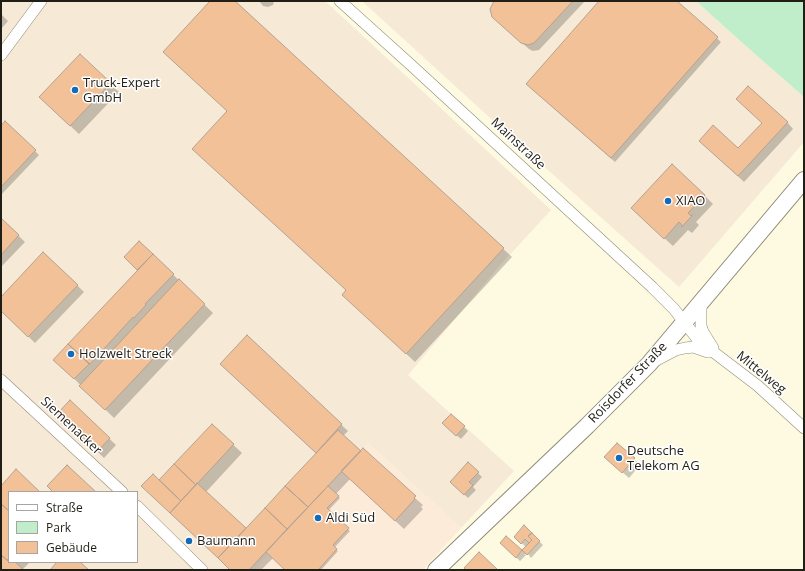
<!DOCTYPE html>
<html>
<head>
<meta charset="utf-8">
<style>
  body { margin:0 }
  #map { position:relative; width:805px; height:571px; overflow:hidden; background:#fef9e1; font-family:"Open Sans",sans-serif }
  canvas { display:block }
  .frame { position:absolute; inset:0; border:2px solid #201e15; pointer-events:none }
  .legend { position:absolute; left:8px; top:491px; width:130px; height:72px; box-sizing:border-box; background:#fff; border:1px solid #a6a5a1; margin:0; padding:5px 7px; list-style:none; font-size:12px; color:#201e15 }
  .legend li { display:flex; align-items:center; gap:8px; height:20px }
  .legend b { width:20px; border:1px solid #a6a5a1 }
</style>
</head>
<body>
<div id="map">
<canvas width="805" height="571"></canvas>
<div class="frame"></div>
<ul class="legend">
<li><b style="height:5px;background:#fff"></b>Straße</li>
<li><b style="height:11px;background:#c0eecb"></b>Park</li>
<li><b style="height:11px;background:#f3c198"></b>Gebäude</li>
</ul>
</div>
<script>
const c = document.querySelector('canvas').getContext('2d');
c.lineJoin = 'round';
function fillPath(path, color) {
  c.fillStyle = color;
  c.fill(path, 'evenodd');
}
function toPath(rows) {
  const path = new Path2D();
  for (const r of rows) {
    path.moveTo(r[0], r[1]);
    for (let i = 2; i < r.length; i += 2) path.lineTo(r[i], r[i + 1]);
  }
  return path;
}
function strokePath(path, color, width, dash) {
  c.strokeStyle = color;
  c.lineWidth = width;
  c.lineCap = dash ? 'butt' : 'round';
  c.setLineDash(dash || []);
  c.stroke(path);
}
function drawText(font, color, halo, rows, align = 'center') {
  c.font = font + ' "Open Sans",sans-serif';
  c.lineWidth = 3;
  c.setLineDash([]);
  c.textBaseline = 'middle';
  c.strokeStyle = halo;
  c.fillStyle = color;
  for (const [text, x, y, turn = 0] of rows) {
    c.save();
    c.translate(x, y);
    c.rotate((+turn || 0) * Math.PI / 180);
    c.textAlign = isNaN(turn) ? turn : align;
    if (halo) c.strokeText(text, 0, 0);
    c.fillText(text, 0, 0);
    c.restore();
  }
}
const commercial = toPath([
  [368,443,461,528,423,570,253,570]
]);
const industrial = toPath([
  [1,1,325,1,551,210,503,262,408,375,514,471,461,528,368,443,254,570,1,570],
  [9,492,137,492,137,562,9,562],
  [362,1,696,1,747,47,804,97,804,142,679,287,511,137]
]);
const green = toPath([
  [696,1,804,1,804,97,747,47]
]);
const shadow = toPath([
  [211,1,234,1,512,257,415,362,352,303,347,291,228,111],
  [259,1,274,1,273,5,268,7,263,6],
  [496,1,585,1,539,50,533,51,529,49,501,24],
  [600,1,676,1,721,42,615,162,531,88],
  [1,14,8,21,1,29],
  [80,55,119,92,79,134,48,105],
  [5,122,39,155,1,195,1,127],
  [787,122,793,129,744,182,707,147,738,150],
  [704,195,713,204,696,222,699,225,692,233,688,230,673,246,640,216],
  [1,219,25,242,1,267],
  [139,242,213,313,114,418,55,360,139,270,125,257],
  [44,253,84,292,35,343,1,310,1,298],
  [247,336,348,431,343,436,423,505,421,507,423,509,404,529,350,479,336,494,340,498,328,511,350,531,334,548,338,551,321,570,286,570,273,558,261,570,231,570,183,524,159,481,212,425,242,453,206,492,246,529,317,454,227,370],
  [70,402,116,445,104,458,64,420],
  [451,415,468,431,461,439,447,427],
  [634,459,640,465,629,478,612,463],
  [468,463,482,477,473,487,476,490,468,498,451,482],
  [1,487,39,492,9,492,9,562,30,562,22,570,1,570],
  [524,527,543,545,531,558,528,554,524,554,526,555,520,561,501,543,506,537,523,551,527,548,515,537]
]);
const building = toPath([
  [210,1,235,1,504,248,406,354,342,295,346,290,192,149,227,111,163,52,210,1],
  [494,1,573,1,534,43,528,45,521,43,492,17,490,9,494,1],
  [599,1,677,1,718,37,611,158,526,84,599,1],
  [80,54,111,83,70,126,39,97,80,54],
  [748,86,788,122,738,176,699,141,713,125,738,148,762,123,736,99,748,86],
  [5,121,36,150,1,187,1,126,5,121],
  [672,164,705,195,688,213,691,216,693,215,687,221,682,227,682,225,679,222,664,239,631,208,672,164],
  [1,218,19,235,1,255,1,218],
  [139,241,153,254,137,270,124,257,139,241],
  [43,252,78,285,28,337,1,311,1,297,43,252],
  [153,254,174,274,145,304,146,305,134,318,133,317,90,364,68,344,153,254],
  [179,279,205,304,105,410,79,386,179,279],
  [247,335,342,424,316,453,220,364,247,335],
  [68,344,89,364,74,379,53,360,68,344],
  [70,400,110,438,97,452,57,414,70,400],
  [451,414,465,426,456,436,442,423,451,414],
  [212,424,234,444,196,485,174,464,212,424],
  [338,430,361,451,308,507,285,486,338,430],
  [617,443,635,458,622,473,604,457,617,443],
  [363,448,416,496,414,498,415,499,395,521,341,471,363,448],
  [468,462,479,472,469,482,473,485,464,495,450,482,468,462],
  [174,464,196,485,181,501,159,480,174,464],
  [67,465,96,492,53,492,47,486,67,465],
  [16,469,40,492,9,492,9,511,1,504,1,486,16,469],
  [153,474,181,501,170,513,141,486,153,474],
  [197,483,246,528,218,558,170,513,197,483],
  [285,486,308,507,287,529,265,508,285,486],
  [328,486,339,496,327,508,349,528,333,545,337,549,318,570,285,570,266,552,328,486],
  [1,504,9,511,9,559,7,560,1,555,1,504],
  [265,508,287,529,249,570,230,570,218,558,265,508],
  [524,525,532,533,528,536,532,540,529,543,525,539,521,544,514,537,524,525],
  [532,533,540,541,527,555,522,550,532,540,528,536,532,533],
  [506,536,522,550,516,558,500,543,506,536],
  [479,552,498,570,499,570,466,570,464,568,479,552],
  [1,555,8,561,9,560,9,562,15,562,24,570,1,570,1,555],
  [57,562,80,562,89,570,50,570,57,562]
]);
const minor = toPath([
  [340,1,411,65,652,287,674,309,699,341,758,386,804,428],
  [1,55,41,1],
  [701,302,701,326,703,332,713,348],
  [655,361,676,350,685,348,693,347,708,352],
  [1,380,122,492],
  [137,506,202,570]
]);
const secondary = toPath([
  [436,570,587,426,649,364,804,180]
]);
const markers = [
  [75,90,4,"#156ab8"],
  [668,201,4,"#156ab8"],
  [71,354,4,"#156ab8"],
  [619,458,4,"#156ab8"],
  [318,518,4,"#156ab8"],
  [189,541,4,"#156ab8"]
];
const poiNames = [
  ["Truck-Expert",83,83],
  ["GmbH",83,98],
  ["XIAO",676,201],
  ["Holzwelt Streck",79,354],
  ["Deutsche",627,451],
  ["Telekom AG",627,466],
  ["Aldi Süd",326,518],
  ["Baumann",197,541]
];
const streetNames = [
  ["Mainstraße",518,144,43],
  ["Mittelweg",761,373,39],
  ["Roisdorfer Straße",628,383,-46],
  ["Siemenacker",71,426,43]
];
fillPath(commercial, '#fdebda');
fillPath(industrial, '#f6e9d5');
fillPath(green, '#c0eecb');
fillPath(shadow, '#0003');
fillPath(building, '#f3c198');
strokePath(building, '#b5a292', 1);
strokePath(minor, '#8f8a75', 12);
strokePath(secondary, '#8f8a75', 18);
strokePath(minor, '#fff', 11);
strokePath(secondary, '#fff', 16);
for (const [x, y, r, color] of markers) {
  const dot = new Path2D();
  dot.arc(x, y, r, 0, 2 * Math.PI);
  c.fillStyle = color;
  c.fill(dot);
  strokePath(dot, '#fff', 1.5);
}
drawText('13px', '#201e15', '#fff', poiNames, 'left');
drawText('13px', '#201e15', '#fff', streetNames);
</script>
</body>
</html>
